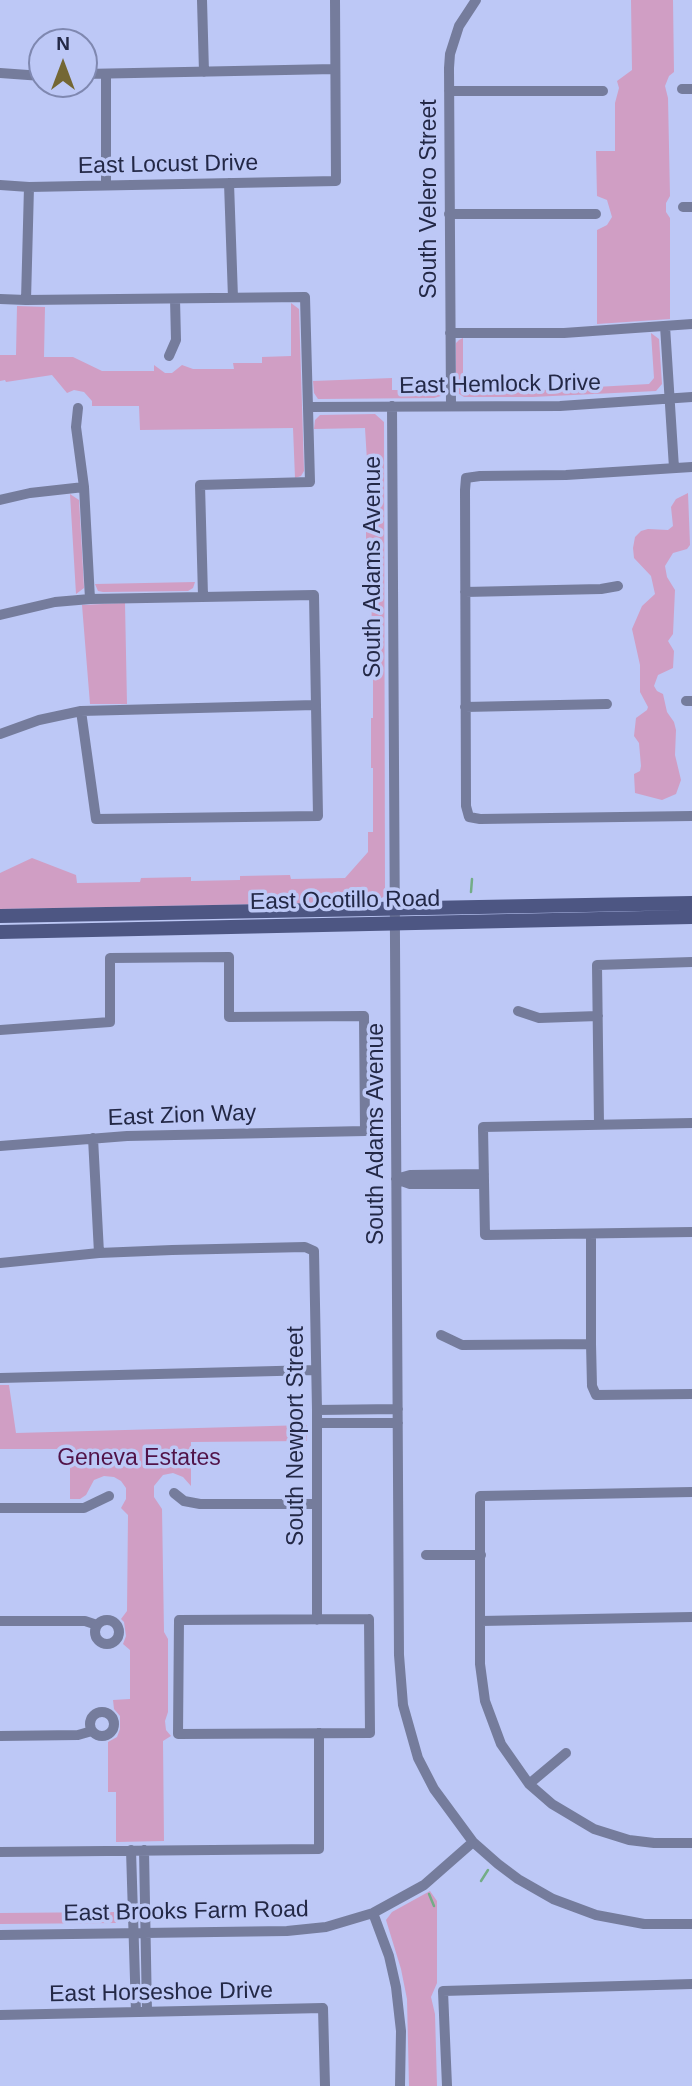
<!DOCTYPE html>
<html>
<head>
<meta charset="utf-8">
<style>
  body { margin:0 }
  #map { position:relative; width:692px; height:2086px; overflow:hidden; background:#bdc8f6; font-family:Helvetica,sans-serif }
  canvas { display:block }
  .north { position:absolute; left:28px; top:28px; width:70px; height:70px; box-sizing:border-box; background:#bdc8f6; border:2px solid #7f88b0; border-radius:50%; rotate:0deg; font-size:19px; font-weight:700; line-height:28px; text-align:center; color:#232846 }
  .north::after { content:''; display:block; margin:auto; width:24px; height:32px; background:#746734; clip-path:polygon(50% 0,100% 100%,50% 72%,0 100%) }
</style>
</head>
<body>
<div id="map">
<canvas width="692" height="2086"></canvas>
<div class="north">N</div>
</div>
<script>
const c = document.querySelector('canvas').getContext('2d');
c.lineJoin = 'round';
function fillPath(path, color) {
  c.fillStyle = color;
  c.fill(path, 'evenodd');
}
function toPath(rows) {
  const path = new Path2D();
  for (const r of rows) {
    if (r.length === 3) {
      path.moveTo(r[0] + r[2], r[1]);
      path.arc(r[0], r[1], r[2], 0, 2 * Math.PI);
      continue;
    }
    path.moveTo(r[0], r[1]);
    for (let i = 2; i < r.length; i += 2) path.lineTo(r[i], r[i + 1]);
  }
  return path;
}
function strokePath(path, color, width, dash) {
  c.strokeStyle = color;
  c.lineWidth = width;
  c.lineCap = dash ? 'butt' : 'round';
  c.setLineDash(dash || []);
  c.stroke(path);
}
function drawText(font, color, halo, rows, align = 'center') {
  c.font = font + ' Helvetica,sans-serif';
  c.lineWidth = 7;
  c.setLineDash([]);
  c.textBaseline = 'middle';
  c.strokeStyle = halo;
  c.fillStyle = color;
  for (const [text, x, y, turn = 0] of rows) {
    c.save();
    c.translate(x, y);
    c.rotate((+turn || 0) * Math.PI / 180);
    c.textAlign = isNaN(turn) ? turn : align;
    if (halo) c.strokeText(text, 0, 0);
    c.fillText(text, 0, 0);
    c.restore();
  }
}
const green = toPath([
  [631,0,673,0,674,72,669,76,665,86,668,98,670,196,666,203,666,212,670,218,670,319,597,324,597,230,607,225,612,217,607,200,597,196,596,151,615,151,615,103,619,88,617,81,632,70],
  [291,303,299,309,304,471,301,476,295,478,293,428,140,430,139,406,92,406,92,401,84,392,74,390,67,393,52,375,6,382,5,380,0,381,0,355,16,355,17,306,45,307,44,357,73,357,102,371,154,371,154,365,165,373,172,373,182,365,193,369,234,369,233,363,262,363,262,357,291,356],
  [651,333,659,339,662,384,656,391,532,397,464,397,456,392,456,343,459,340,463,338,463,385,468,390,543,390,649,384,654,378],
  [392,378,392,390,444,390,441,396,434,398,318,399,314,393,313,381],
  [375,414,384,422,385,896,374,902,0,909,0,873,32,858,76,875,77,883,140,882,141,878,191,877,191,881,240,880,240,876,290,875,291,879,345,878,368,852,368,832,373,832,373,768,371,768,371,718,373,718,373,669,371,668,372,582,366,581,366,495,369,494,365,428,314,429,315,420,320,415],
  [688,493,690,545,687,549,673,553,665,566,667,577,675,590,673,634,668,641,674,651,673,668,658,675,654,686,657,691,663,694,667,712,674,722,676,730,675,755,681,780,676,794,662,800,635,793,634,774,640,771,641,766,639,743,634,736,636,718,647,710,648,707,640,692,640,665,632,629,642,606,655,594,651,576,634,558,633,548,635,537,641,531,648,529,668,530,673,526,671,507,676,499],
  [70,494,79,500,84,588,76,594],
  [195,582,193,588,188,591,103,592,98,591,95,584],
  [125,603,127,704,90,704,82,605],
  [0,1385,9,1385,16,1433,307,1425,307,1441,191,1442,191,1486,183,1477,173,1473,163,1475,154,1486,154,1497,162,1509,164,1632,168,1639,168,1712,165,1721,166,1730,171,1736,163,1741,164,1841,116,1842,116,1792,108,1792,108,1742,117,1737,120,1729,120,1716,114,1709,113,1700,130,1699,130,1650,123,1644,126,1636,124,1622,121,1619,127,1611,128,1515,121,1508,126,1499,126,1488,121,1481,114,1477,104,1476,94,1480,86,1495,80,1499,70,1499,70,1449,0,1449],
  [430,1891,437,1901,437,1983,431,1997,435,2014,437,2086,409,2086,407,1999,401,1969,386,1920,392,1912],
  [117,1912,116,1923,0,1924,0,1913]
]);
const stream = toPath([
  [471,892,472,879],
  [481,1881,488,1870],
  [429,1894,434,1906]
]);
const minor = toPath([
  [202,0,204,72],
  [0,73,42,76],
  [84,74,335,69],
  [682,89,692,89],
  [449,91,603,91],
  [229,183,233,298],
  [0,185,29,187,336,181,335,0],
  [106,185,106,74],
  [683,207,692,207],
  [449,214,596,214],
  [0,299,26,300,305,297,310,482,200,485,203,596],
  [26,300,29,187],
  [665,326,674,468],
  [450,333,564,333,692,324],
  [169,356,176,340,175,299],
  [451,405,449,68,450,54,459,26,476,0],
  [392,406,399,1655,403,1705,418,1758,434,1789,473,1842,498,1864,518,1879,553,1899,596,1915,644,1924,692,1924],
  [308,407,560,406,692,397],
  [78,408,76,427,84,487,90,599],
  [692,467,566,475,480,476,466,478,465,490,466,806,469,817,480,819,692,816],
  [0,500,30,493,84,487],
  [465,592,601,589,618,586],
  [0,615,55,602,90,599,314,595,318,816,96,819,81,711],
  [686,701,692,701],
  [465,707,607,704],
  [0,734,39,720,81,711,315,705],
  [518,1011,539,1018,598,1016],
  [0,1030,110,1022,110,958,229,957,229,1017,364,1016,365,1131,127,1136,0,1146],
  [692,1123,483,1127,485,1235,692,1232],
  [599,1125,597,965,692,962],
  [93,1138,99,1253],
  [396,1179,410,1184,484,1184],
  [396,1179,410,1175,484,1174],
  [591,1234,591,1344,592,1386,596,1395,692,1394],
  [0,1263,99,1253,172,1250,305,1247,314,1251,317,1410,317,1620],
  [441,1335,462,1345,591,1344],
  [0,1378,316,1370],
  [317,1410,398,1409],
  [317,1423,398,1423],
  [692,1492,480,1496,480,1664,485,1701,501,1744,529,1784,552,1804,594,1829,629,1840,654,1843,692,1843],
  [174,1493,184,1501,200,1504,317,1504],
  [0,1508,84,1508,109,1496],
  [426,1555,481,1555],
  [369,1619,370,1733,178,1734,179,1620,369,1619],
  [107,1632,12],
  [0,1621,85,1621,97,1625],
  [481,1621,692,1617],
  [102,1724,12],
  [0,1736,78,1735,92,1731],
  [529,1784,566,1753],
  [131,1850,136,2012],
  [144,1850,147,2012],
  [0,1852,319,1849,319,1733],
  [373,1913,389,1956,396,1987,401,2031,400,2086],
  [0,1935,287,1931,326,1927,373,1913,424,1885,473,1842],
  [0,2015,323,2008,325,2086],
  [447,2086,443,1991,692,1984]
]);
const secondary = toPath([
  [0,916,692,903],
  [0,932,692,917]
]);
const streetNames = [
  ["East Locust Drive",168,165,-1],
  ["South Velero Street",430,199,-90],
  ["East Hemlock Drive",500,385,-1],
  ["South Adams Avenue",374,567,-90],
  ["East Ocotillo Road",345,901,-1],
  ["East Zion Way",182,1116,-2],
  ["South Adams Avenue",377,1134,-90],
  ["South Newport Street",297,1436,-90],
  ["East Brooks Farm Road",186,1912,-1],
  ["East Horseshoe Drive",161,1993,-1]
];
const parkNames = [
  ["Geneva Estates",139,1459]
];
fillPath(green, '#d09ec4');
strokePath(stream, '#73ad87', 2.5);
strokePath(minor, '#757c9c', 10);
strokePath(secondary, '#4d5683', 14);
drawText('23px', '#232846', '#bdc8f6', streetNames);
drawText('23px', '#511348', '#bdc8f6', parkNames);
</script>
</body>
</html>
